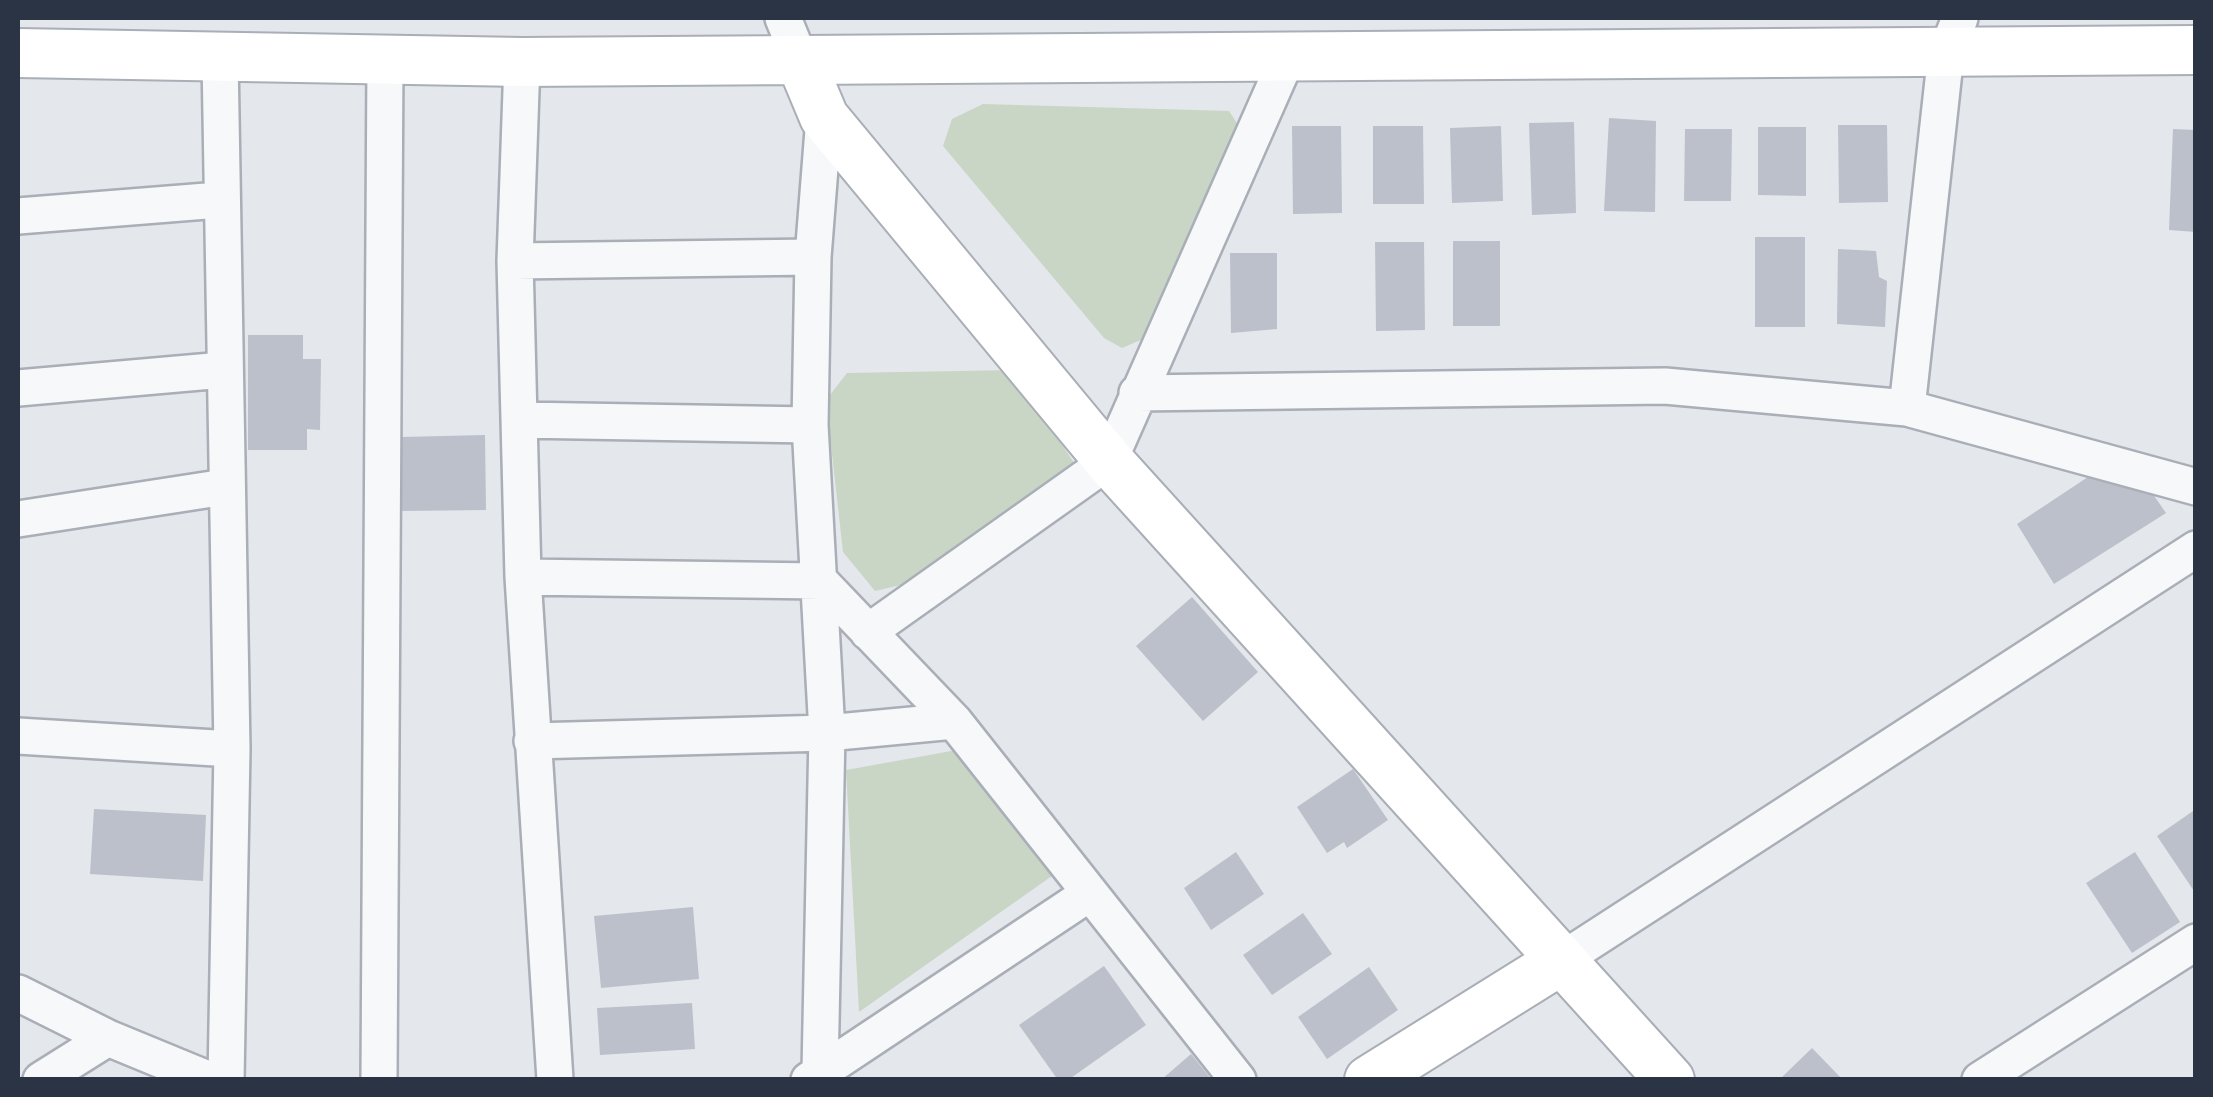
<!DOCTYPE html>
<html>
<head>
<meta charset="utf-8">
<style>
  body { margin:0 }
  #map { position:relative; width:2213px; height:1097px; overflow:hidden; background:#e4e7ec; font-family:Manrope,sans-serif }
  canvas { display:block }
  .frame { position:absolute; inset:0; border:20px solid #2b3445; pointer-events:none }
</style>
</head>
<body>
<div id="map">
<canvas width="2213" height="1097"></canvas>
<div class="frame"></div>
</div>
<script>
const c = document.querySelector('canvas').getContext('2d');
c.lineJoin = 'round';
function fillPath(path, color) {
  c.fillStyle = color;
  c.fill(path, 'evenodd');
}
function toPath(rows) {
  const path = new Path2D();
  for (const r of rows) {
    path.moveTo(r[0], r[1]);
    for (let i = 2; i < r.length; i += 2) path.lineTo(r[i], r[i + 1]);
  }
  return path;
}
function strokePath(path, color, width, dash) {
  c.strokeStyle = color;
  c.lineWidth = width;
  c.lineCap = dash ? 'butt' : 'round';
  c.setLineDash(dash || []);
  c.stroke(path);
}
const green = toPath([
  [983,104,1229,111,1244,134,1143,339,1122,348,1104,338,943,146,952,119],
  [1013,370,1076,466,901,585,875,591,843,552,826,400,847,373],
  [957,750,1059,871,859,1012,846,770]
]);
const building = toPath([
  [1609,118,1656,121,1655,212,1604,211],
  [1574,122,1576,213,1532,215,1529,123],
  [1838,125,1887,125,1888,202,1839,203],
  [1292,126,1341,126,1342,213,1293,214],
  [1373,126,1423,126,1424,204,1373,204],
  [1501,126,1503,201,1452,203,1450,128],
  [1758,127,1806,127,1806,196,1758,195],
  [1685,129,1732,129,1731,201,1684,201],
  [2173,129,2196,130,2196,232,2169,230],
  [1755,237,1805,237,1805,327,1755,327],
  [1453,241,1500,241,1500,326,1453,326],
  [1375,242,1424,242,1425,330,1376,331],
  [1838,249,1876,251,1879,277,1887,281,1885,327,1837,324],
  [1230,253,1277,253,1277,329,1231,333],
  [248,335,303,335,303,359,321,359,320,430,307,429,307,450,248,450],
  [485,435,486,510,402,511,401,437],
  [2097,471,2148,487,2166,513,2054,584,2017,524],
  [1192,597,1258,672,1203,721,1136,646],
  [1353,769,1388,820,1347,848,1344,842,1327,853,1297,807],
  [94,809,206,815,203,881,90,874],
  [2196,809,2196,894,2157,836],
  [1236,852,1264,894,1211,930,1184,888],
  [2135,852,2180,922,2132,953,2086,883],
  [693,907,699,979,601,988,594,916],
  [1303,913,1332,954,1272,995,1243,955],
  [1104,966,1146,1025,1068,1080,1058,1080,1019,1025],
  [1369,967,1398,1010,1327,1059,1298,1017],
  [692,1003,695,1049,600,1055,597,1008],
  [1812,1048,1843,1080,1779,1080],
  [1191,1054,1212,1080,1161,1080]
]);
const street = toPath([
  [783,18,801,62],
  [220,58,232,749,226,1080],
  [522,62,515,261,523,577,555,1080],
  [18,216,219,200],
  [515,261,813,257],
  [18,388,223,370],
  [1137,393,1665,386,1907,408,2196,487],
  [1907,408,1946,53,1960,18],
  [521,420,810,425],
  [18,519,225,487],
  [523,577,820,581,954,721,1238,1080],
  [868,632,1109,461,1288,56],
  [18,736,232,749],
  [532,741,827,733,954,721],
  [1560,961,2196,549],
  [18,993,108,1038,210,1080],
  [820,1071,827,733,810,425,813,257,824,117],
  [41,1080,108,1038],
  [379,1080,385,59],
  [809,1080,1087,895],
  [1980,1080,2196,942]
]);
const secondary = toPath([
  [18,53,522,62,2196,50],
  [801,62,824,117,1109,461,1670,1080],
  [1369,1080,1560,961]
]);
fillPath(green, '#c9d6c5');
fillPath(building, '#bbc0ca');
strokePath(street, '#a9aeb7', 40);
strokePath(secondary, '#a9aeb7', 52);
strokePath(street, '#f7f8fa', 35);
strokePath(secondary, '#fff', 48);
</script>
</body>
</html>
